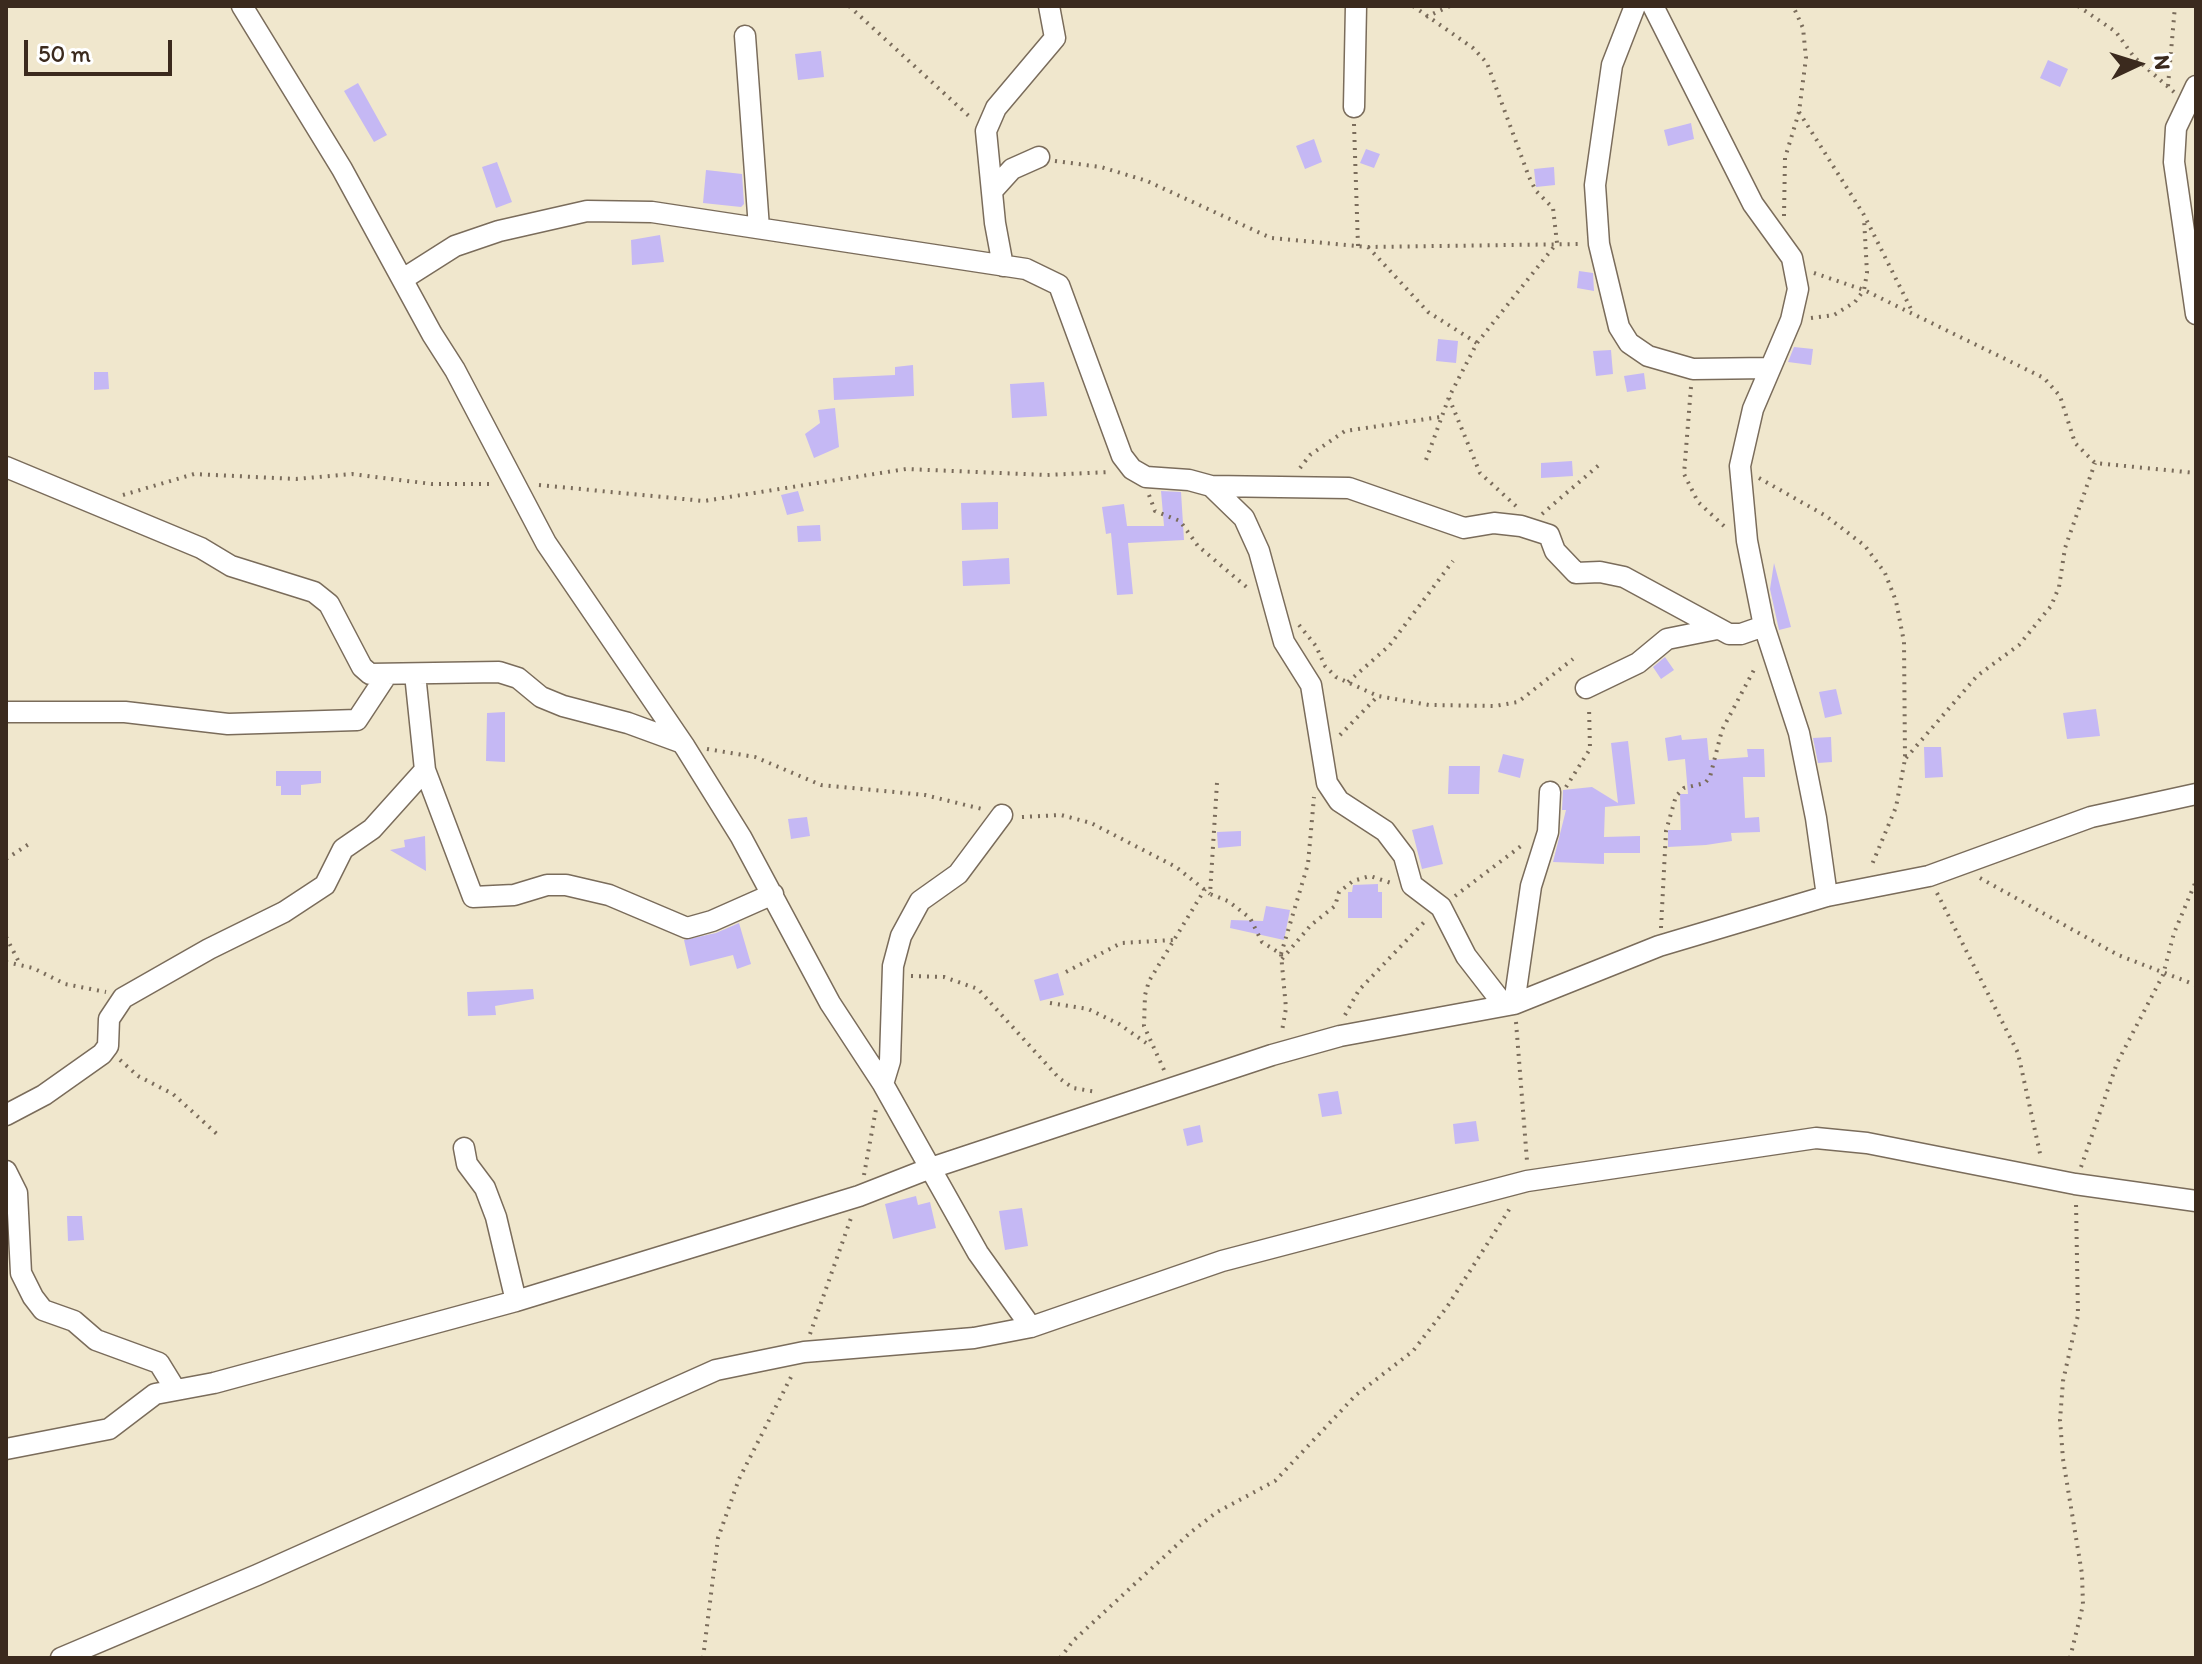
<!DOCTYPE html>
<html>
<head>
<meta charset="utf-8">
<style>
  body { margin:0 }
  #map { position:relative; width:2202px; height:1664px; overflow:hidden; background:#f0e7cd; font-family:Itim,sans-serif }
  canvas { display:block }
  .frame { position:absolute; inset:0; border:8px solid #3b2a1e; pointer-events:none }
  .north { position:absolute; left:2098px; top:24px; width:80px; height:80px; -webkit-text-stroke:6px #fff; paint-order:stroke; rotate:86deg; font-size:22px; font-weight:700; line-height:32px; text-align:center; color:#3b2a1e }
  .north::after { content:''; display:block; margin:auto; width:28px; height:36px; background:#3b2a1e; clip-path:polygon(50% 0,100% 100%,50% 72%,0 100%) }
  .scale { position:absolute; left:24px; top:40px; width:148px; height:36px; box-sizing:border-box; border:4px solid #3b2a1e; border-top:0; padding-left:10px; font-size:24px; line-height:28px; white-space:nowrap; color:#3b2a1e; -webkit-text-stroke:6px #fff; paint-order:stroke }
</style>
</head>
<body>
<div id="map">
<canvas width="2202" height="1664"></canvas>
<div class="frame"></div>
<div class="north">N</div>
<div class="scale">50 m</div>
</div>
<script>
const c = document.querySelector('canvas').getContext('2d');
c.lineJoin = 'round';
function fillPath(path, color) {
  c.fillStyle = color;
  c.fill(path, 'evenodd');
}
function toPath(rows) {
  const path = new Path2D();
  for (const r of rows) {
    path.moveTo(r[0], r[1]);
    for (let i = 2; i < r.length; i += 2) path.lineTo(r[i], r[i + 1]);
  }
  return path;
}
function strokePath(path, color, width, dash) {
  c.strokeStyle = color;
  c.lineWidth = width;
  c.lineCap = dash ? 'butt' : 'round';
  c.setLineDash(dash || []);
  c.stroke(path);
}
const building = toPath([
  [821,51,824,77,798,80,795,54],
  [2048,60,2068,69,2060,87,2040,78],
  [358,83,387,135,374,142,344,91],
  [1691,123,1694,139,1668,146,1664,130],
  [1314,139,1322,162,1305,169,1296,146],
  [1366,149,1380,154,1374,168,1360,163],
  [497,162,512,202,496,208,482,167],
  [1554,167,1555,185,1536,187,1534,169],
  [706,170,742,174,744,204,741,207,703,203],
  [660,235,664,262,632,265,631,240],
  [1579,271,1593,273,1594,291,1577,288],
  [1438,339,1458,341,1456,363,1436,361],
  [1794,347,1813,349,1811,365,1788,362],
  [1611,350,1613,374,1596,376,1593,351],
  [913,365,914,396,834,400,833,378,895,375,895,367],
  [94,372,108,372,109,389,94,390],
  [1644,373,1646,389,1627,392,1624,376],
  [1044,382,1047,416,1012,418,1010,384],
  [835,408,839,447,814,458,805,434,820,423,818,410],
  [1572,461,1573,476,1541,478,1541,463],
  [798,491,804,511,787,515,781,495],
  [1161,491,1181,492,1184,540,1128,543,1133,594,1117,595,1111,533,1106,534,1102,507,1124,504,1127,526,1164,526],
  [998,502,998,529,962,530,961,503],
  [820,525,821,541,798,542,797,526],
  [1009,558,1010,584,963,586,962,561],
  [1774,563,1791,627,1779,630,1770,589],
  [1665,657,1674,670,1661,679,1653,667],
  [1836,689,1842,714,1825,718,1819,692],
  [2096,709,2100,736,2067,739,2063,713],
  [505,712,505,762,486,761,487,713],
  [1681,735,1682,740,1707,738,1709,760,1748,757,1747,749,1764,749,1765,777,1743,777,1745,818,1759,817,1760,832,1731,833,1732,841,1706,845,1668,847,1668,830,1681,830,1680,794,1688,794,1685,759,1668,761,1665,738],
  [1831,737,1832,762,1818,763,1813,738],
  [1628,741,1635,804,1605,807,1604,837,1640,836,1640,853,1604,853,1604,864,1553,862,1566,810,1562,810,1563,790,1592,787,1618,803,1611,743],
  [1924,747,1941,747,1943,777,1925,778],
  [1503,754,1524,759,1520,778,1498,772],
  [1449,766,1480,766,1479,794,1448,794],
  [276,771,321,771,321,783,301,785,301,795,281,795,281,786,276,786],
  [807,817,810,836,791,839,788,819],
  [1433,825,1443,864,1422,869,1412,830],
  [1241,831,1241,846,1218,848,1217,832],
  [425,836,426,871,390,850,405,847,404,840],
  [1378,884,1378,892,1382,892,1382,918,1348,918,1348,892,1352,892,1353,885],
  [1266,906,1290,910,1284,940,1230,928,1231,920,1263,921],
  [739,923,751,964,737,969,733,955,690,966,684,940,716,933],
  [1058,973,1064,995,1040,1001,1034,980],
  [533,989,534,999,495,1006,496,1015,468,1016,467,992],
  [1338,1091,1342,1114,1322,1117,1318,1094],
  [1476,1121,1479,1141,1455,1144,1453,1124],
  [1200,1125,1203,1142,1187,1146,1183,1129],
  [916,1196,918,1205,930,1202,936,1228,893,1239,885,1204],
  [1022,1208,1028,1246,1005,1250,999,1211],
  [67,1216,82,1216,84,1240,68,1241]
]);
const path = toPath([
  [849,6,971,118],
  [1413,6,1473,48,1487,63,1529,177,1536,191,1553,208,1557,243,1477,343,1449,397,1426,460],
  [2078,6,2116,32,2134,57,2174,92],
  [1426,17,1450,6],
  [2168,86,2175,6],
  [1799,112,1864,215,1912,311],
  [1354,124,1358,246],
  [1055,161,1101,167,1147,181,1271,238,1368,247,1582,244],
  [1784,216,1785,158,1799,112,1806,58,1803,28,1793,6],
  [1368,247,1428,312,1477,343],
  [1814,273,1864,290,2044,378,2060,396,2075,443,2095,463,2196,473],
  [1811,318,1834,315,1855,302,1864,290,1867,273,1864,218],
  [1691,387,1684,474,1698,502,1725,527],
  [1449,398,1480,473,1517,507],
  [1300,468,1310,455,1345,431,1440,417],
  [1759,478,1826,516,1865,546,1885,573,1896,601,1904,642,1905,759,1896,807,1871,867],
  [539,485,704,501,906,469,1047,475,1109,472],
  [123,495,194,474,296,479,352,474,432,484,494,484],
  [1149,495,1155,511,1180,521,1198,546,1250,590],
  [1542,514,1599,465],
  [1299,625,1316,646,1325,666,1336,677,1378,696,1429,705,1495,706,1518,702,1573,659],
  [1348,682,1389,646,1453,561],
  [1340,735,1378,696],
  [707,749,755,757,821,785,925,795,982,809],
  [1906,758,1977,676,2019,645,2051,606,2059,587,2065,548,2095,463],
  [1217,783,1210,894,1228,901,1250,918,1262,942,1281,954,1286,1008,1282,1031],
  [1566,787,1590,749,1589,707],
  [1022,817,1061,815,1091,823,1176,867,1210,894],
  [6,859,32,842],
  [1980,878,2118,955,2196,985],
  [1937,893,2018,1053,2041,1158],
  [1455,896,1525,843],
  [1661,928,1666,831,1676,796,1684,788,1705,783,1710,777,1722,730,1756,666],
  [6,937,20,964],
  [1281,954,1308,864,1314,797],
  [1282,959,1311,925,1335,906,1339,892,1353,881,1370,876,1391,883],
  [6,962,33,968,65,984,106,992],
  [1066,972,1121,943,1173,940],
  [911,976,944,977,978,989,1059,1078,1073,1088,1097,1092],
  [1050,1003,1088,1009,1119,1024,1149,1045],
  [1345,1015,1359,990,1427,919],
  [1516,1022,1527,1161],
  [120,1060,138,1076,173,1094,218,1135],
  [1164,1070,1144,1026,1145,995,1149,981,1205,889],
  [2081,1167,2117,1063,2163,975,2174,933,2196,881],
  [864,1175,876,1109],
  [810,1334,851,1218],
  [703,1658,718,1538,739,1479,792,1375],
  [1060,1658,1074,1640,1191,1532,1217,1512,1275,1481,1356,1395,1413,1351,1447,1307,1512,1205],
  [2070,1658,2083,1605,2082,1574,2063,1459,2060,1420,2063,1381,2078,1315,2076,1203]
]);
const minor = toPath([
  [242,6,342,169,432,334,455,370,546,543,685,747,741,837,830,1003,883,1084,978,1253,1031,1327],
  [1635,6,1612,65,1595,185,1599,244,1619,327,1629,343,1648,356,1693,369,1768,368],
  [1653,6,1753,204,1792,258,1798,289,1791,320,1753,409,1740,466,1747,541,1764,626,1799,733,1816,818,1827,896],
  [745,36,759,228],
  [2196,86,2176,128,2174,162,2196,314],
  [1354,107,1356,6],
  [993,190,1012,169,1039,157],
  [1003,266,995,223,986,131,996,108,1055,38,1049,6],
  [403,279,455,246,499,231,587,211,652,212,1026,269,1059,285,1122,456,1132,469,1146,477,1189,480,1211,486,1349,488,1464,528,1494,523,1521,526,1549,535,1555,551,1576,573,1600,572,1624,577,1729,634,1741,634,1764,626],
  [6,467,201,548,231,566,314,592,329,604,362,667,370,674,499,672,518,678,541,697,563,706,628,723,680,742],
  [1211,486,1244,518,1259,551,1284,642,1311,685,1327,783,1339,801,1385,831,1404,856,1412,885,1441,907,1466,956,1504,1005],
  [1586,688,1638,663,1667,639,1717,629],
  [6,712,125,712,228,724,357,720,386,676],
  [425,770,473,897,514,895,547,885,566,885,609,895,687,928,712,921,773,894],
  [1514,1004,1531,886,1548,832,1550,792],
  [883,1084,890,1061,893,966,901,936,920,901,958,874,1002,815],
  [6,1115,44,1095,102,1054,108,1046,109,1019,123,998,209,949,284,912,325,885,343,849,372,829,425,770,415,674],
  [464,1148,467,1164,485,1188,496,1217,516,1301],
  [6,1171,17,1193,21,1273,33,1297,43,1310,74,1321,96,1340,159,1363,175,1389],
  [6,1449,109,1429,155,1394,214,1383,516,1301,859,1196,928,1169,1272,1055,1340,1036,1514,1004,1659,946,1827,896,1929,876,2091,817,2196,794],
  [61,1658,257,1575,716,1370,804,1352,974,1338,1031,1327,1222,1261,1527,1181,1816,1138,1867,1143,2075,1184,2196,1201]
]);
fillPath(building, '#c5b8f4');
strokePath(minor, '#7a6c5b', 23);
strokePath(path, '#7a6c5b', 4, [2, 6]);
strokePath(minor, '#fff', 20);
</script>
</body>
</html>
